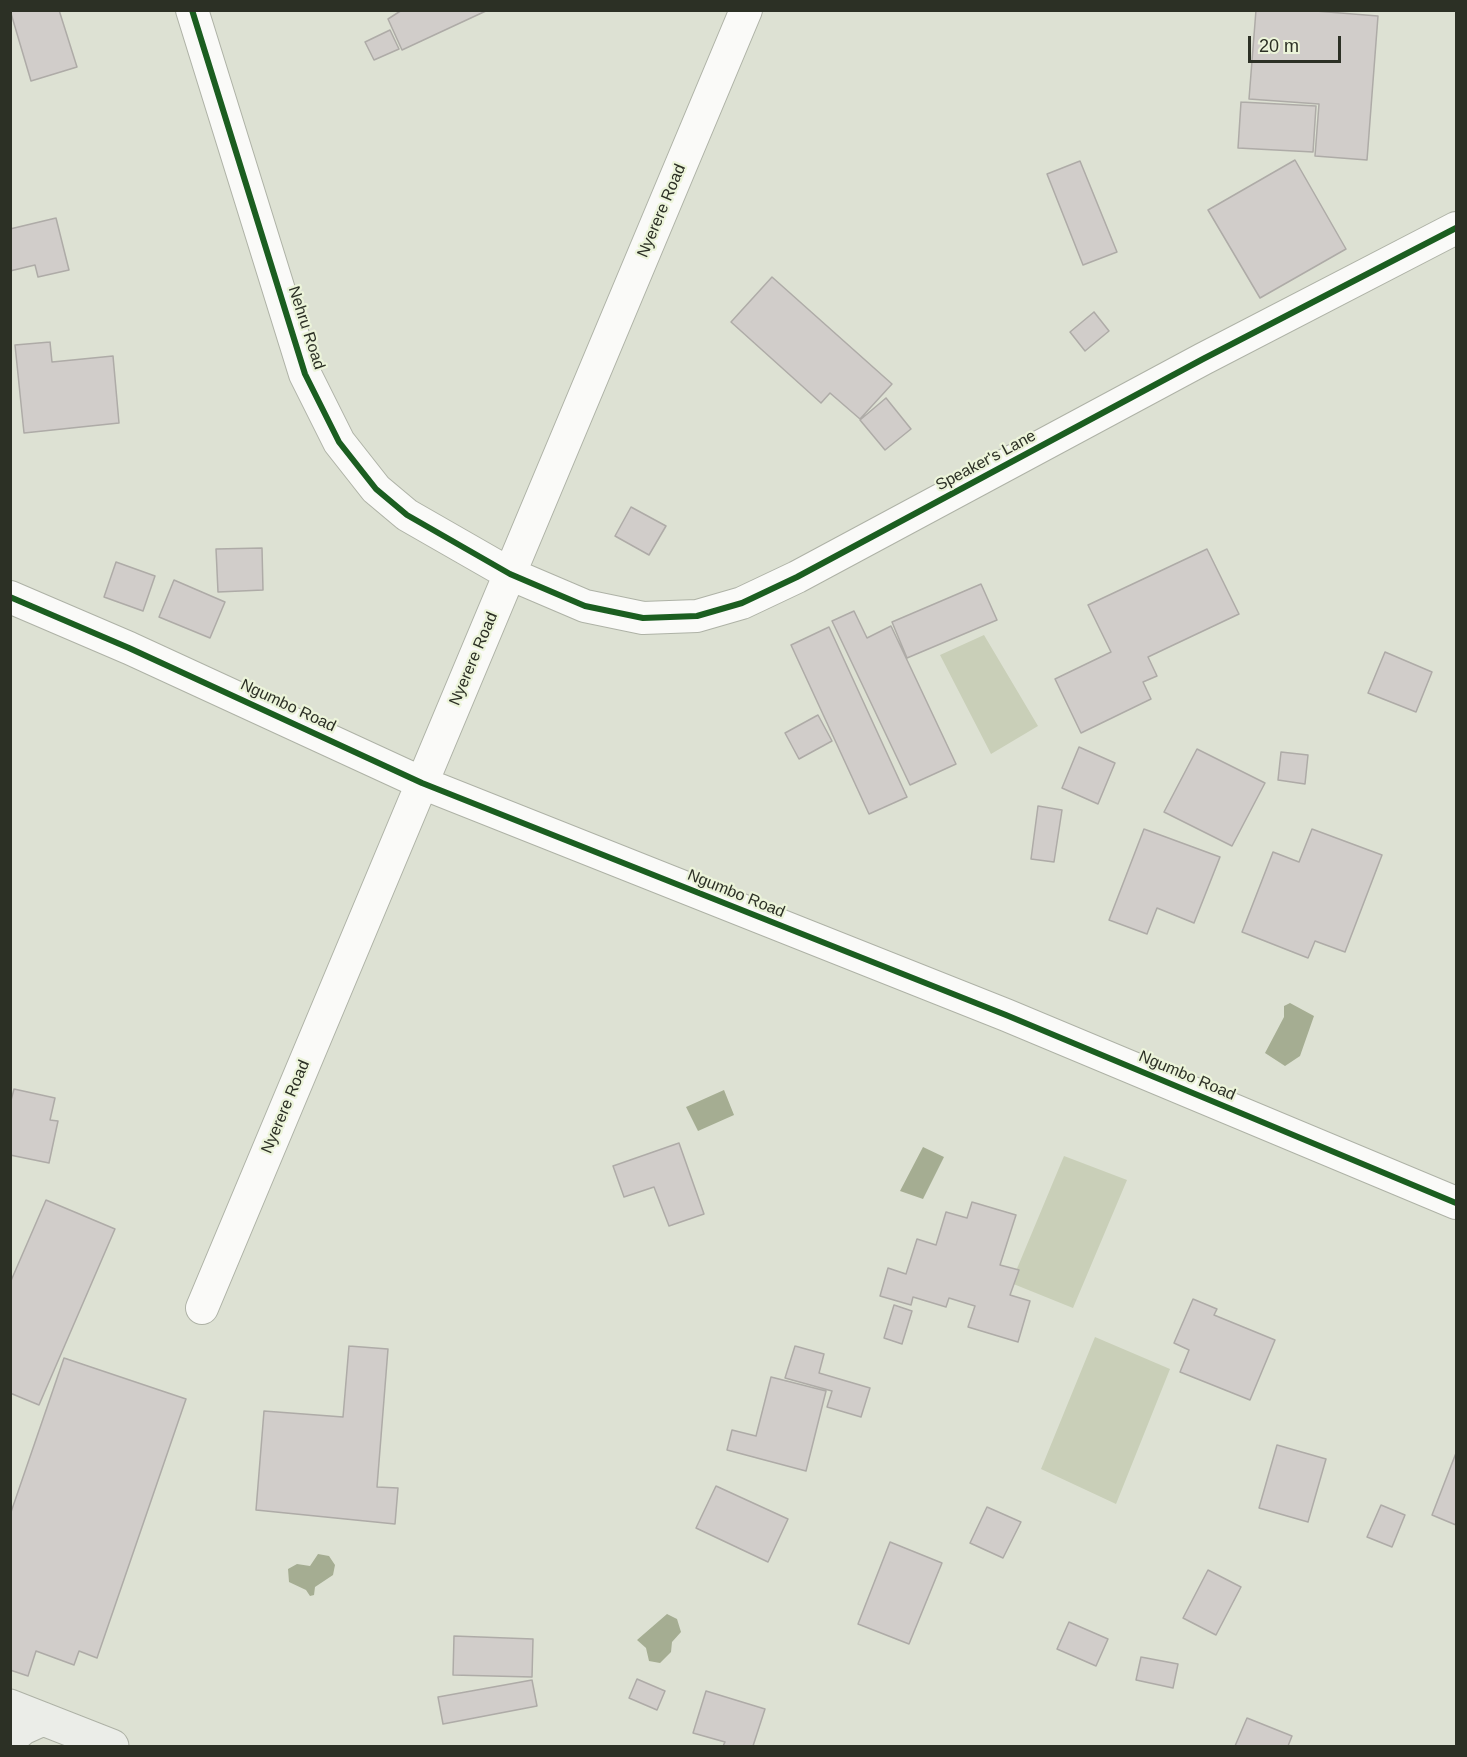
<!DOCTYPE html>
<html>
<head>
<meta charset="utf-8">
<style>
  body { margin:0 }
  #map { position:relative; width:1467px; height:1757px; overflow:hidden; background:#dde1d3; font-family:Arial,sans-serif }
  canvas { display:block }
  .frame { position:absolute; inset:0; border:12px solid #2c3025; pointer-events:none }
  .scale { position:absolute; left:1248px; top:36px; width:93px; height:27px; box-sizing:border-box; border:3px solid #2c3025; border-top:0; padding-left:8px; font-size:18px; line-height:21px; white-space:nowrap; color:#2c3025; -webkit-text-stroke:4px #ecf4da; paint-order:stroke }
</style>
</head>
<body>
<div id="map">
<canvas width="1467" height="1757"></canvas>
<div class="frame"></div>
<div class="scale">20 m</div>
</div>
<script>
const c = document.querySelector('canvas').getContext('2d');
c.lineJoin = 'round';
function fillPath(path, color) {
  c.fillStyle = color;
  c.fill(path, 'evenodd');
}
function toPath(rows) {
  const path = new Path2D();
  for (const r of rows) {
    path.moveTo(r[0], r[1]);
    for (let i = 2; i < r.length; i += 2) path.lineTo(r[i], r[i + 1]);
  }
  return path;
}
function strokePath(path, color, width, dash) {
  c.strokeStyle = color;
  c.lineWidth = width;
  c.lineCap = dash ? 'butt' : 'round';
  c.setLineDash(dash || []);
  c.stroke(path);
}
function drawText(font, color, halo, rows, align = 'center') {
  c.font = font + ' Arial,sans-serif';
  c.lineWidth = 4.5;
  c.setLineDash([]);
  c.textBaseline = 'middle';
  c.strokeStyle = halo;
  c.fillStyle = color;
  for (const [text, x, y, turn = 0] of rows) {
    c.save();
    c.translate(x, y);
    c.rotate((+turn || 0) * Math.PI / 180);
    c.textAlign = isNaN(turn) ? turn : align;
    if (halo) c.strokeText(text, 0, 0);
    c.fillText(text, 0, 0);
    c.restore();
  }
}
const green = toPath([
  [984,635,1038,726,991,754,940,655],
  [1064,1156,1127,1180,1073,1308,1011,1283],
  [1095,1337,1170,1369,1116,1504,1041,1469]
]);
const water = toPath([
  [1290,1003,1314,1016,1300,1056,1285,1066,1265,1053,1284,1017,1284,1006],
  [724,1090,734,1115,698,1131,686,1107],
  [923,1147,944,1157,923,1199,900,1191],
  [318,1554,329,1556,335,1565,333,1575,315,1587,314,1595,310,1596,306,1590,289,1582,288,1569,297,1564,310,1566],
  [667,1614,677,1619,681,1632,672,1642,671,1652,660,1663,649,1661,646,1648,637,1640]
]);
const building = toPath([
  [10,10,59,10,77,67,31,81,10,10],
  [488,10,402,50,388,19,402,10,488,10],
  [1256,10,1303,10,1378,16,1367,160,1315,156,1319,104,1249,99,1256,10],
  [390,30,399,49,374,60,365,42,390,30],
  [1241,102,1316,106,1313,152,1238,148,1241,102],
  [1295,160,1346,249,1260,298,1208,210,1295,160],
  [1080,161,1117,252,1083,265,1047,174,1080,161],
  [56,218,69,270,38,277,35,265,10,271,10,229,56,218],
  [772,277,892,384,860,419,830,393,821,403,731,322,772,277],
  [1094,312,1109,331,1085,351,1070,332,1094,312],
  [50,342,52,362,113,356,119,423,24,433,15,345,50,342],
  [886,398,911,429,885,450,860,420,886,398],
  [631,507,666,526,649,555,615,536,631,507],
  [262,548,263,590,218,592,216,549,262,548],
  [1207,549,1239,614,1148,657,1157,676,1143,682,1151,699,1081,733,1055,679,1111,652,1088,605,1207,549],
  [116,562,155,576,143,611,104,597,116,562],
  [174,580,225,602,210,638,159,617,174,580],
  [981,584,997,620,907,658,892,622,981,584],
  [854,611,867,638,891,626,956,764,910,785,832,621,854,611],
  [829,627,907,797,869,814,791,645,829,627],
  [1385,652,1432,672,1416,712,1368,693,1385,652],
  [818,715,832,741,799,759,785,733,818,715],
  [1079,747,1115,763,1098,804,1062,788,1079,747],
  [1197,749,1265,783,1232,846,1164,812,1197,749],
  [1281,752,1308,755,1305,784,1278,780,1281,752],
  [1038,806,1062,810,1054,862,1031,859,1038,806],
  [1144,829,1220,857,1194,923,1157,908,1147,934,1109,920,1144,829],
  [1312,829,1382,855,1345,952,1315,941,1308,958,1242,932,1273,852,1299,862,1312,829],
  [14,1089,55,1098,50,1120,58,1121,49,1163,10,1155,10,1104,14,1089],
  [679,1143,704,1214,669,1226,654,1187,624,1197,613,1166,679,1143],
  [46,1200,115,1229,39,1405,10,1393,10,1283,46,1200],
  [972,1202,1016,1215,1000,1265,1019,1270,1010,1295,1030,1301,1018,1342,968,1327,975,1306,949,1298,946,1307,913,1297,911,1305,880,1296,888,1268,906,1274,917,1239,936,1245,946,1212,967,1218,972,1202],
  [1193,1299,1217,1309,1214,1315,1275,1340,1250,1400,1180,1372,1189,1350,1174,1343,1193,1299],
  [894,1305,912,1311,902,1344,884,1338,894,1305],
  [349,1346,388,1349,377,1487,398,1488,395,1524,256,1510,264,1411,343,1417,349,1346],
  [795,1346,824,1354,819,1373,870,1388,861,1417,827,1407,832,1391,785,1378,795,1346],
  [64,1358,186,1399,97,1658,79,1651,74,1665,36,1651,28,1676,10,1670,10,1515,64,1358],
  [771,1377,826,1391,806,1471,727,1450,732,1430,756,1436,771,1377],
  [1277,1445,1326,1459,1308,1522,1259,1508,1277,1445],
  [1456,1453,1456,1525,1432,1515,1456,1453],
  [716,1486,788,1519,768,1562,696,1528,716,1486],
  [1381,1505,1405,1515,1392,1547,1367,1537,1381,1505],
  [987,1507,1021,1522,1003,1558,970,1543,987,1507],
  [890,1542,942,1563,909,1644,858,1624,890,1542],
  [1208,1570,1241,1587,1216,1635,1183,1618,1208,1570],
  [1069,1622,1108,1639,1096,1666,1057,1649,1069,1622],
  [454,1636,533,1639,532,1677,453,1675,454,1636],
  [1141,1657,1178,1664,1173,1688,1136,1680,1141,1657],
  [637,1679,665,1691,657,1710,629,1698,637,1679],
  [532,1680,537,1706,443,1724,438,1697,532,1680],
  [706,1691,765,1709,753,1746,723,1746,725,1742,693,1733,706,1691],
  [1247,1718,1292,1736,1288,1746,1235,1746,1247,1718]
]);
const minor = toPath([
  [192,10,305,374,339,442,376,489,407,515,510,574,585,606,643,618,697,616,742,603,797,577,1203,359,1456,228],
  [10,597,129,648,422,783,1006,1015,1456,1203],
  [202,1308,746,10]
]);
const secondary = toPath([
  [10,1706,112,1746],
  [10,1739,23,1728,43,1719]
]);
const cycleway = toPath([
  [192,10,305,374,339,442,376,489,407,515,510,574,585,606,643,618,697,616,742,603,797,577,1203,359,1456,228],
  [10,597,129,648,422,783,1006,1015,1456,1203]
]);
const streetNames = [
  ["Nyerere Road",662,211,-67],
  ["Nehru Road",306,328,72],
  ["Speaker's Lane",986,461,-28],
  ["Nyerere Road",474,659,-67],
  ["Ngumbo Road",288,706,25],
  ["Ngumbo Road",736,894,22],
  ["Ngumbo Road",1187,1076,23],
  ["Nyerere Road",286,1107,-67]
];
fillPath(green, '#c9cfb8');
fillPath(water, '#a5ad92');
fillPath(building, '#d1cdca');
strokePath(building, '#aeaba7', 1.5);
strokePath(minor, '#aeb2a6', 34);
strokePath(secondary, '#aeb2a6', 35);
strokePath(minor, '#fafaf8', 32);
strokePath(secondary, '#ebede8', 33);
strokePath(cycleway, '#1b5e20', 6);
drawText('16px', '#2c3025', '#ecf4da', streetNames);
</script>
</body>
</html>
